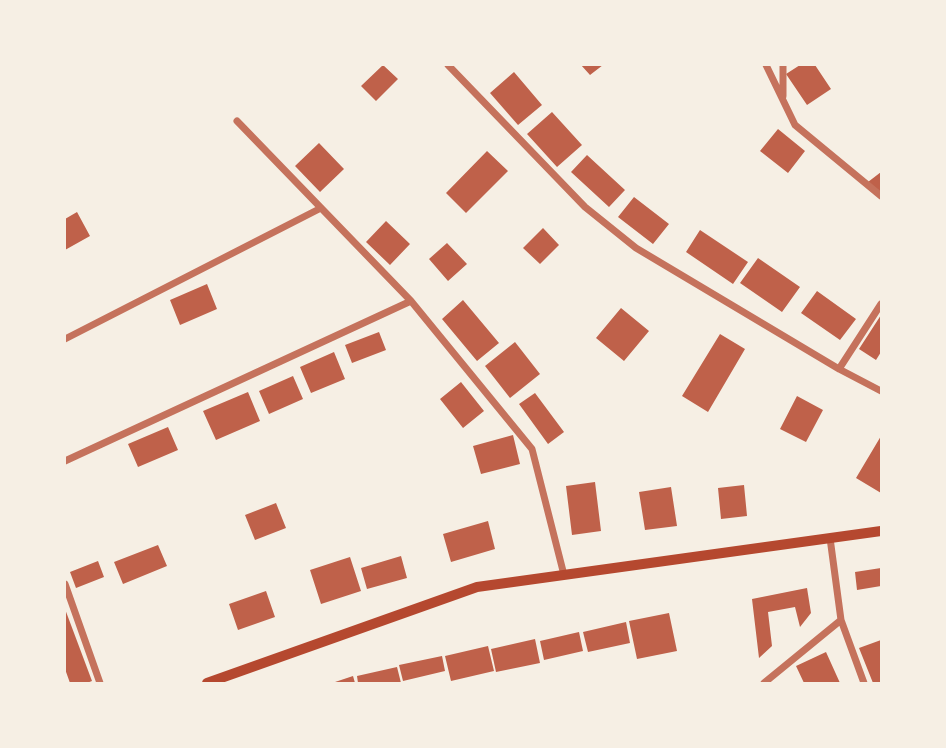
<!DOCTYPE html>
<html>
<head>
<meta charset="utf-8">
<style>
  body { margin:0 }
  #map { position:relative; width:946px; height:748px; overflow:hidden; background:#f6efe4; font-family:"Source Sans 3",sans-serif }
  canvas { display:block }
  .frame { position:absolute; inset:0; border:66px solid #f6efe4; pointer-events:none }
</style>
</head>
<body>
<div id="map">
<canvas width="946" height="748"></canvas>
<div class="frame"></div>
</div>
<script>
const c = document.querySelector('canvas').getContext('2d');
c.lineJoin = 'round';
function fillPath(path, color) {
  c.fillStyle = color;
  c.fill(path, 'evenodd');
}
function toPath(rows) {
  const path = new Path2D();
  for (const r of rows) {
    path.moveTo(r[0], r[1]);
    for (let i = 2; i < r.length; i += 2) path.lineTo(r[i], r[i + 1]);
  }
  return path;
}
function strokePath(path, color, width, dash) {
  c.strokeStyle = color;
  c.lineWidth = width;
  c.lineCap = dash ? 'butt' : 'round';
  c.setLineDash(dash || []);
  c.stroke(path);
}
const building = toPath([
  [383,65,398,79,376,101,361,86],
  [581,65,603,65,590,75],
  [800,65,815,65,831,89,807,105,786,74],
  [514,72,542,105,518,125,490,93],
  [552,112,582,145,557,167,527,134],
  [778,129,805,151,788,173,760,151],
  [319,143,344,169,320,192,295,166],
  [487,151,508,171,466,213,446,193],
  [587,155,625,190,609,207,571,172],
  [881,172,881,200,868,182],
  [634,197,669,224,653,244,618,217],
  [77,212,90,236,65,250,65,219],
  [386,221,410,244,390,265,366,242],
  [543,228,559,245,540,264,523,248],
  [700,230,748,262,733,284,686,252],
  [447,243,467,264,448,281,429,259],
  [758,258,800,287,782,312,740,283],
  [207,284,217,309,180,325,170,300],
  [817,291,856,319,840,340,801,313],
  [463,300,499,343,477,361,442,319],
  [621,308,649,331,624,361,596,338],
  [881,315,881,352,876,360,859,349],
  [379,332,386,350,352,363,345,345],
  [720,334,745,349,708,412,682,396],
  [515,342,540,374,510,398,485,366],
  [334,352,345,379,311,393,300,367],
  [293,376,303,399,269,414,259,391],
  [461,382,484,411,463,428,440,399],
  [248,392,260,421,216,440,203,411],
  [535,393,564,432,548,444,519,404],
  [797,396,823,410,806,442,780,429],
  [168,427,178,450,138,467,128,444],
  [513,435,520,464,481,474,473,446],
  [881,436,881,493,856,478],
  [595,482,601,531,572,535,566,486],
  [744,485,747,516,721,519,718,488],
  [671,487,677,526,645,530,639,492],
  [276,503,286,528,255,540,245,515],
  [488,521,495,549,451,562,443,534],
  [158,545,167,566,123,584,114,562],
  [401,556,407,578,367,589,361,568],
  [350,557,361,591,321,604,310,570],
  [98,561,104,577,76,588,70,572],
  [881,568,881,586,857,590,855,572],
  [807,588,811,613,800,627,795,607,768,612,772,646,759,658,752,599],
  [266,591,275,617,238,630,229,604],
  [65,609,92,681,87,683,70,683,65,669],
  [669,613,677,651,637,659,629,621],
  [626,622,630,643,588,652,583,632],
  [579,632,583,651,544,660,540,641],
  [535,639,540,663,496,672,491,649],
  [881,640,881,683,873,683,859,648],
  [488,646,494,671,451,681,445,656],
  [826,652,840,683,804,683,796,666],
  [442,656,445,671,403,681,399,665],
  [397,667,401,683,358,683,357,676],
  [353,676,355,683,332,683]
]);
const minor = toPath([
  [448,65,585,207,636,248,839,369,881,391],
  [766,65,795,125,881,196],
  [783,65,783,96],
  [237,121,411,301,532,449,564,575],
  [65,339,321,208],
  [839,369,881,304],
  [65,461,411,301],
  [65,584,100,683],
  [841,620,864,683],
  [764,683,841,620,830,538]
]);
const secondary = toPath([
  [207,683,477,587,881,531]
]);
fillPath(building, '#bf614a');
strokePath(minor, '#c5725c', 7);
strokePath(secondary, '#b5482f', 10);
</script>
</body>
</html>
